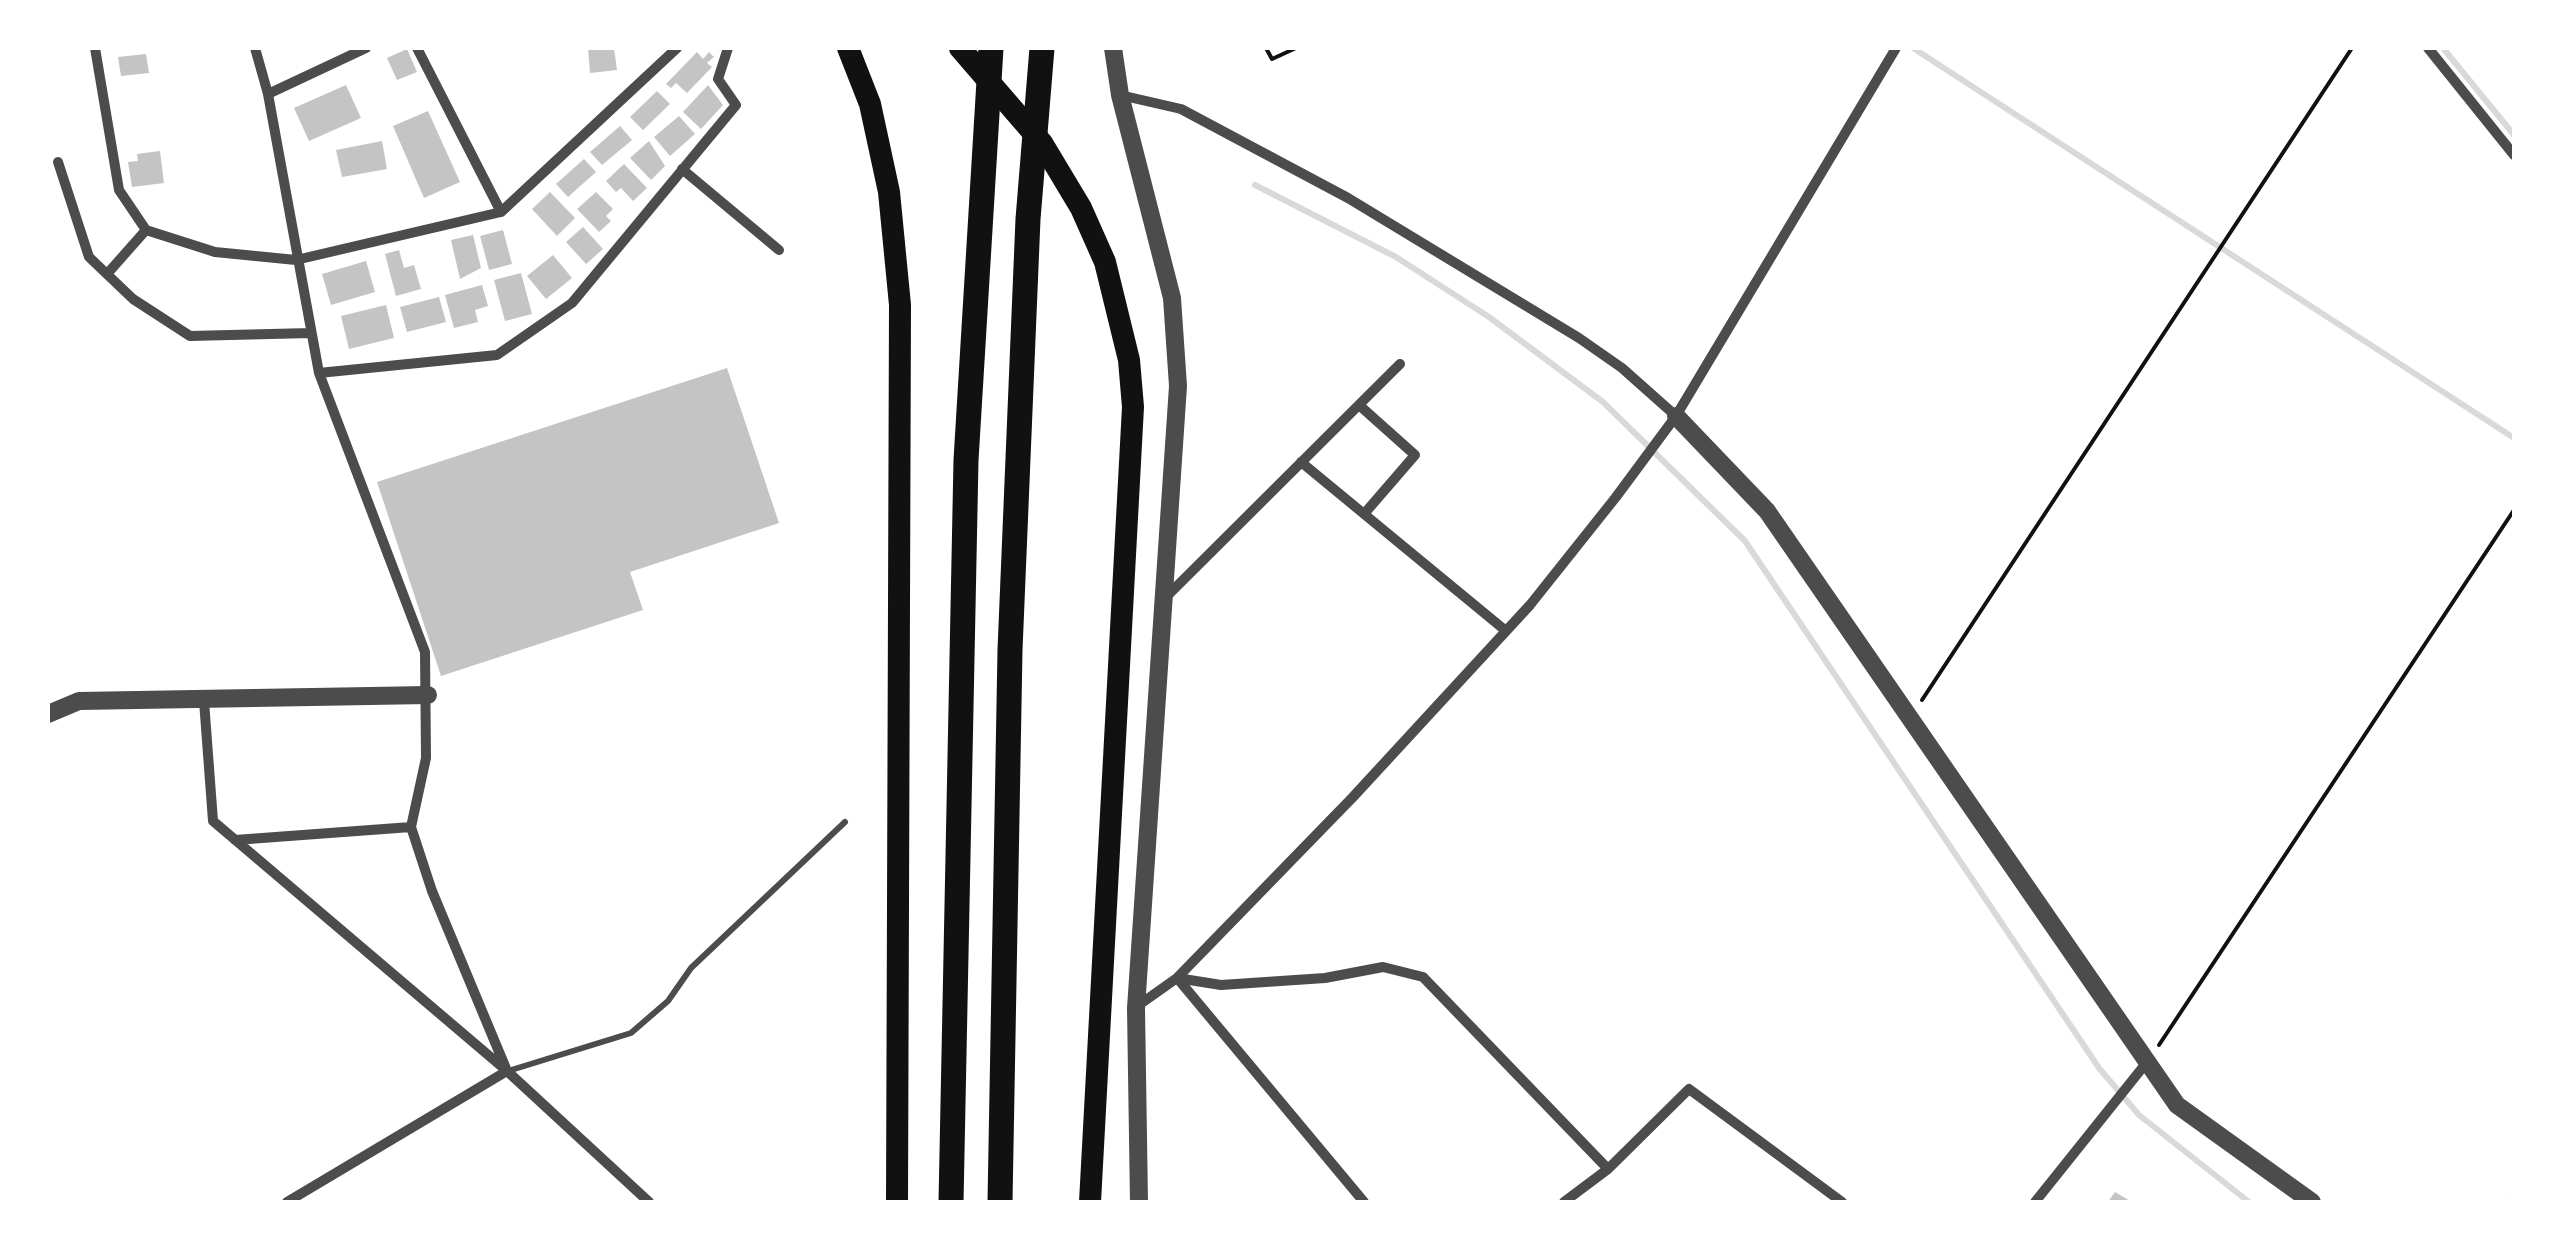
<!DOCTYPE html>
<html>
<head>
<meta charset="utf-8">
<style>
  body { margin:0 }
  #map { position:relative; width:2562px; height:1250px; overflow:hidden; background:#fff; font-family:"DejaVu Sans",sans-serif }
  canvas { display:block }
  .frame { position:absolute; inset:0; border:50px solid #fff; pointer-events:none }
</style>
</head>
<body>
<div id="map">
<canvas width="2562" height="1250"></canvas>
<div class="frame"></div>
</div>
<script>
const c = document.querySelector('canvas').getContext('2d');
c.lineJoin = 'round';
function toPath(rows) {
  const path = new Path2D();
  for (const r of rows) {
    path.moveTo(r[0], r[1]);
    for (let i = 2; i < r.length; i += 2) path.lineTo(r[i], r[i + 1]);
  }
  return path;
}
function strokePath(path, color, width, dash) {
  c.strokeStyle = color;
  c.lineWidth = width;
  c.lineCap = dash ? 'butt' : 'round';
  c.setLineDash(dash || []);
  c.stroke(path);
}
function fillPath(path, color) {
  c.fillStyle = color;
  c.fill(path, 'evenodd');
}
const stream = toPath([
  [1913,48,2514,438],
  [2443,48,2514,135],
  [1255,185,1396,257,1489,317,1603,402,1745,541,2099,1068,2139,1115,2249,1202]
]);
const building = toPath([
  [588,48,614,48,617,70,590,73],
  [407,49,417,72,397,80,387,58],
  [697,52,703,59,709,52,714,57,707,63,712,67,687,93,676,83,671,88,666,84],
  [146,54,149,73,121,76,118,57],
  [346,85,361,118,309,141,294,108],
  [708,85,723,105,701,129,683,112],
  [657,91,670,104,643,130,630,117],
  [428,111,460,182,424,198,393,126],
  [679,116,695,134,670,156,654,137],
  [620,126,632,140,602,165,590,152],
  [382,141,387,169,342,177,336,150],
  [649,141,665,166,651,180,630,158],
  [160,151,164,183,132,187,128,162,138,161,137,154],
  [584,159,596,172,568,197,556,184],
  [624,164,647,188,633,201,621,188,616,192,606,181],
  [550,192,575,218,557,236,532,209],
  [596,192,613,209,606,216,611,221,599,232,577,209],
  [583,227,603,249,586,264,566,242],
  [503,230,512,264,489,270,480,236],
  [473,235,481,268,460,279,451,240],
  [399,250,404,268,414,265,421,289,396,296,385,254],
  [553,255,572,278,546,299,527,276],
  [366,261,375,292,331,305,322,274],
  [521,273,532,314,505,321,494,280],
  [482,285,488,306,475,310,478,322,454,328,445,295],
  [439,297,446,322,407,332,400,307],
  [386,305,394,338,349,349,341,316],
  [727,368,779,523,630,572,643,610,441,676,377,482],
  [2115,1192,2132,1202,2108,1202]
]);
const path = toPath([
  [1266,48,1272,59,1296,48],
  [1922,700,2352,48],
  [2159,1045,2514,510],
  [2513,1202,2514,1200]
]);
const service = toPath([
  [508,1071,631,1033,668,1001,691,968,845,822]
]);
const minor = toPath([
  [95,48,119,190,146,230,215,252,296,260,501,212,677,48],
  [255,48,268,94,319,373,425,652,426,758,411,827,432,891,507,1071],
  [417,48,501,212],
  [2428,48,2514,155],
  [268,94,366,48],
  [1120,95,1181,109,1348,198,1579,338,1622,368,1676,416],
  [58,162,89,257,133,299,190,336,311,333],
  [682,169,779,250],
  [107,274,146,230],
  [319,373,497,355,572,303,736,105,718,79,728,48],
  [1359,405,1415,455,1364,514],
  [1301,462,1506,631],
  [1165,598,1400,364],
  [204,701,213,821,507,1071,649,1202],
  [235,840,411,827],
  [1177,978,1221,985,1325,978,1383,967,1423,977,1608,1169,1689,1089,1842,1202],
  [1178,979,1364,1202],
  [1136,1007,1177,978,1353,797,1530,605,1616,497,1676,416,1896,48],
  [287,1202,507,1071],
  [1564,1202,1608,1169],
  [2035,1202,2147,1062]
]);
const tertiary = toPath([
  [1113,48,1120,95,1172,298,1178,386,1136,1008,1139,1202],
  [1676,416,1767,511,2177,1105,2312,1202],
  [48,714,79,701,428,695]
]);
const trunk = toPath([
  [848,48,870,104,889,192,900,305,897,1202],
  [960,48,1042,143,1081,208,1105,262,1129,360,1133,407,1090,1202]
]);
const motorway = toPath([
  [951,1202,966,460,991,48],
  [1000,1202,1010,650,1028,219,1042,48]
]);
strokePath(stream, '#d9d9d9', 6);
fillPath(building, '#c4c4c4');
strokePath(path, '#111', 4);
strokePath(service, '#4c4c4c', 6);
strokePath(minor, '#4c4c4c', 10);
strokePath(tertiary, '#4c4c4c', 18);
strokePath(trunk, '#111', 22);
strokePath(motorway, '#111', 25);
</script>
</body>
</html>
